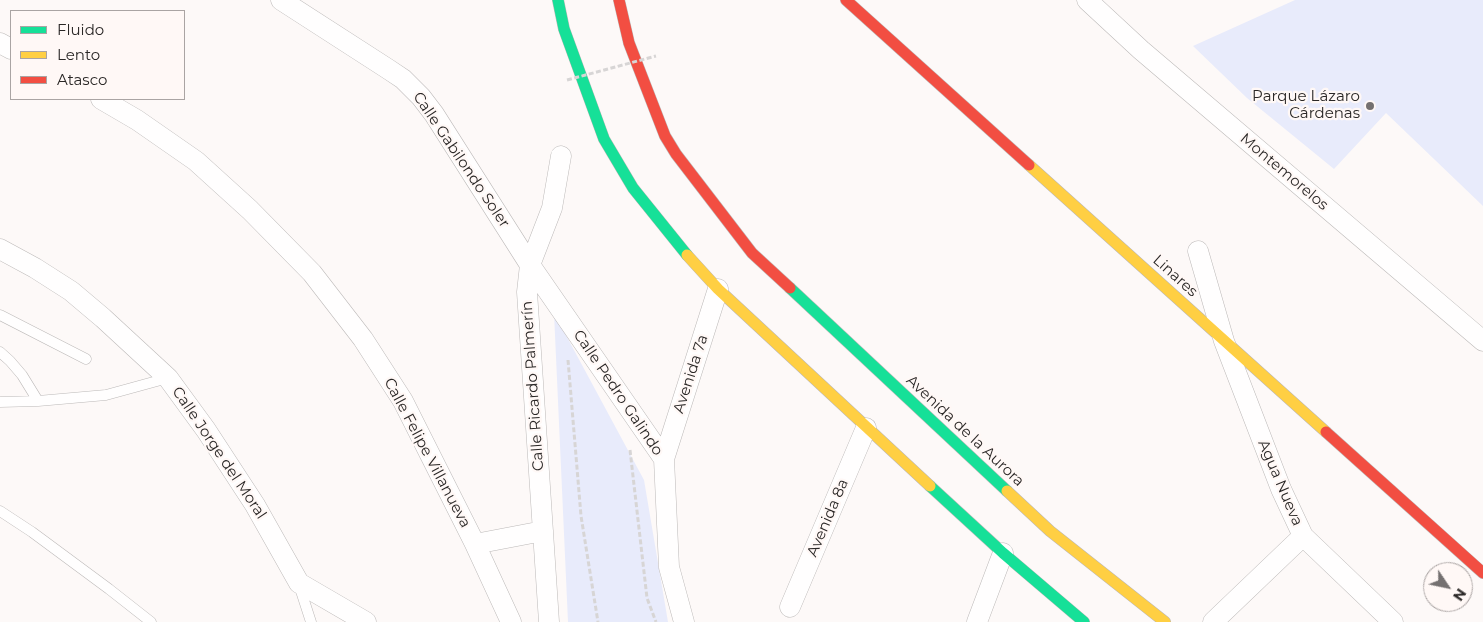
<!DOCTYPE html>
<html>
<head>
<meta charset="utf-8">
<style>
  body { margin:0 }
  #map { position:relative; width:1483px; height:622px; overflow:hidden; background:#fdf9f8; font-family:Montserrat,sans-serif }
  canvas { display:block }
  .legend { position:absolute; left:10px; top:10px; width:175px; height:90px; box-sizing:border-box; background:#fff8f6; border:1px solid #aaa4a3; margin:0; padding:6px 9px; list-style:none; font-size:15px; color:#2a2726 }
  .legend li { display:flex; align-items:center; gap:10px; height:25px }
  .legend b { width:25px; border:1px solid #aaa4a3 }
  .north { position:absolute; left:1423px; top:562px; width:50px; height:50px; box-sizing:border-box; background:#fff8f6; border:1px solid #aaa4a3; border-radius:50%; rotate:124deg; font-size:14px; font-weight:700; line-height:20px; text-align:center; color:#2a2726 }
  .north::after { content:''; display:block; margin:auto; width:18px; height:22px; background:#747070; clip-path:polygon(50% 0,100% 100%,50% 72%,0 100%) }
</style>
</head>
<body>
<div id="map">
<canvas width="1483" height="622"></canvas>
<ul class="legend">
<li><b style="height:6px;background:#16e098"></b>Fluido</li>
<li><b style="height:6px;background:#ffcf43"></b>Lento</li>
<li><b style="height:6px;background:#f24e42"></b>Atasco</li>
</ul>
<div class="north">N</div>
</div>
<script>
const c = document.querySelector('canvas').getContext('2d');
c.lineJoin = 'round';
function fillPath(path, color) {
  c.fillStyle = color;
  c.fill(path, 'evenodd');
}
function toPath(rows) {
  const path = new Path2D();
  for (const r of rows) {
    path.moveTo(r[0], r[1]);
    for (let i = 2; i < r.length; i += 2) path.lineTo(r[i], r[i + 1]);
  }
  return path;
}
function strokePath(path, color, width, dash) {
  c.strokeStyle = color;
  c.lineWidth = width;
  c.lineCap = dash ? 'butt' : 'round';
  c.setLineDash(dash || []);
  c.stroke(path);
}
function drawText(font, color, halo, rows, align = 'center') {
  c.font = font + ' Montserrat,sans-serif';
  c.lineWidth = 4.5;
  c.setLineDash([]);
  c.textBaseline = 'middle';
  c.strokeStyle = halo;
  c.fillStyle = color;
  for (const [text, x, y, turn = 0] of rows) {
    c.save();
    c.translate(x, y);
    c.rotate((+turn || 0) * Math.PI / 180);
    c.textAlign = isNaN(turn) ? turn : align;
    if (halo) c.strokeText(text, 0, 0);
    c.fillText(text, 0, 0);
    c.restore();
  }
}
const green = toPath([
  [1295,0,1483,0,1483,206,1386,113,1334,169,1247,98,1193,46],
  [554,313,644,480,668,622,568,622]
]);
const path = toPath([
  [568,360,581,516,598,622],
  [630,450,647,598,656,622]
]);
const lane = toPath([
  [0,315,86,359],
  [0,352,10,361,22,375,38,401],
  [0,402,38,401,106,395,168,378],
  [0,511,32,532,109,589,151,622],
  [299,585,311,622]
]);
const street = toPath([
  [281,0,388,69,403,79,421,97,434,114,530,265,664,459,669,567,684,622],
  [1087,0,1141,50,1483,341],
  [0,43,11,49],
  [101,99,137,120,196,161,250,210,312,273,363,339,403,401,475,544,511,622],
  [0,249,35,268,71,291,103,318,168,378,206,430,255,505,299,583,366,622],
  [1198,251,1224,341,1281,489,1303,536,1393,622],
  [664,459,718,289],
  [475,544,543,531],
  [790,607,866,428],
  [549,622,527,292,530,265,552,208,561,156],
  [977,622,1003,553],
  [1213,622,1303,536]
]);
const fast = toPath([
  [558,0,564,29,604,139,633,188,687,255],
  [790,288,1007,491],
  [930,486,1003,553,1084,622]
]);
const slow = toPath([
  [1029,165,1326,432],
  [687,255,718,289,930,486],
  [1007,491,1050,531,1165,622]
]);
const jam = toPath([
  [619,0,629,43,665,136,676,154,752,253,790,288],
  [846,0,1029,165],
  [1326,432,1483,573]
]);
const pathBridge = toPath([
  [567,80,656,56]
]);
const markers = [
  [1370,106,5,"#747070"]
];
const poiNames = [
  ["Parque Lázaro",1360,97],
  ["Cárdenas",1360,114]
];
const streetNames = [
  ["Calle Gabilondo Soler",461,160,56],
  ["Montemorelos",1284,172,40],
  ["Linares",1175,276,42],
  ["Avenida 7a",691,374,-72],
  ["Calle Ricardo Palmerín",533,386,-94],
  ["Calle Pedro Galindo",618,393,56],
  ["Avenida de la Aurora",965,431,43],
  ["Calle Jorge del Moral",219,453,56],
  ["Calle Felipe Villanueva",427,453,62],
  ["Agua Nueva",1280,483,67],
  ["Avenida 8a",828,518,-67]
];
fillPath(green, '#e8ebfb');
strokePath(lane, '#bcb9b8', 11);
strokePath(street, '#bcb9b8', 21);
strokePath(fast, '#bcb9b8', 12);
strokePath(slow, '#bcb9b8', 12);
strokePath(jam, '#bcb9b8', 12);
strokePath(path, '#d7d5d5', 3, [5, 2.5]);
strokePath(lane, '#fffefe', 10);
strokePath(street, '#fffefe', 20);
strokePath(fast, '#16e098', 11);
strokePath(slow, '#ffcf43', 11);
strokePath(jam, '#f24e42', 11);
strokePath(pathBridge, '#d7d5d5', 3, [5, 2.5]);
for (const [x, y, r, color] of markers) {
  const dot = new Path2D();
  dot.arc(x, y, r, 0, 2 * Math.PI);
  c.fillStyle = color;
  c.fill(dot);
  strokePath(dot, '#fff8f6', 2);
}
drawText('15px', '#2a2726', '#fff8f6', poiNames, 'right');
drawText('15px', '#2a2726', '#fff8f6', streetNames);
</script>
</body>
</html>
